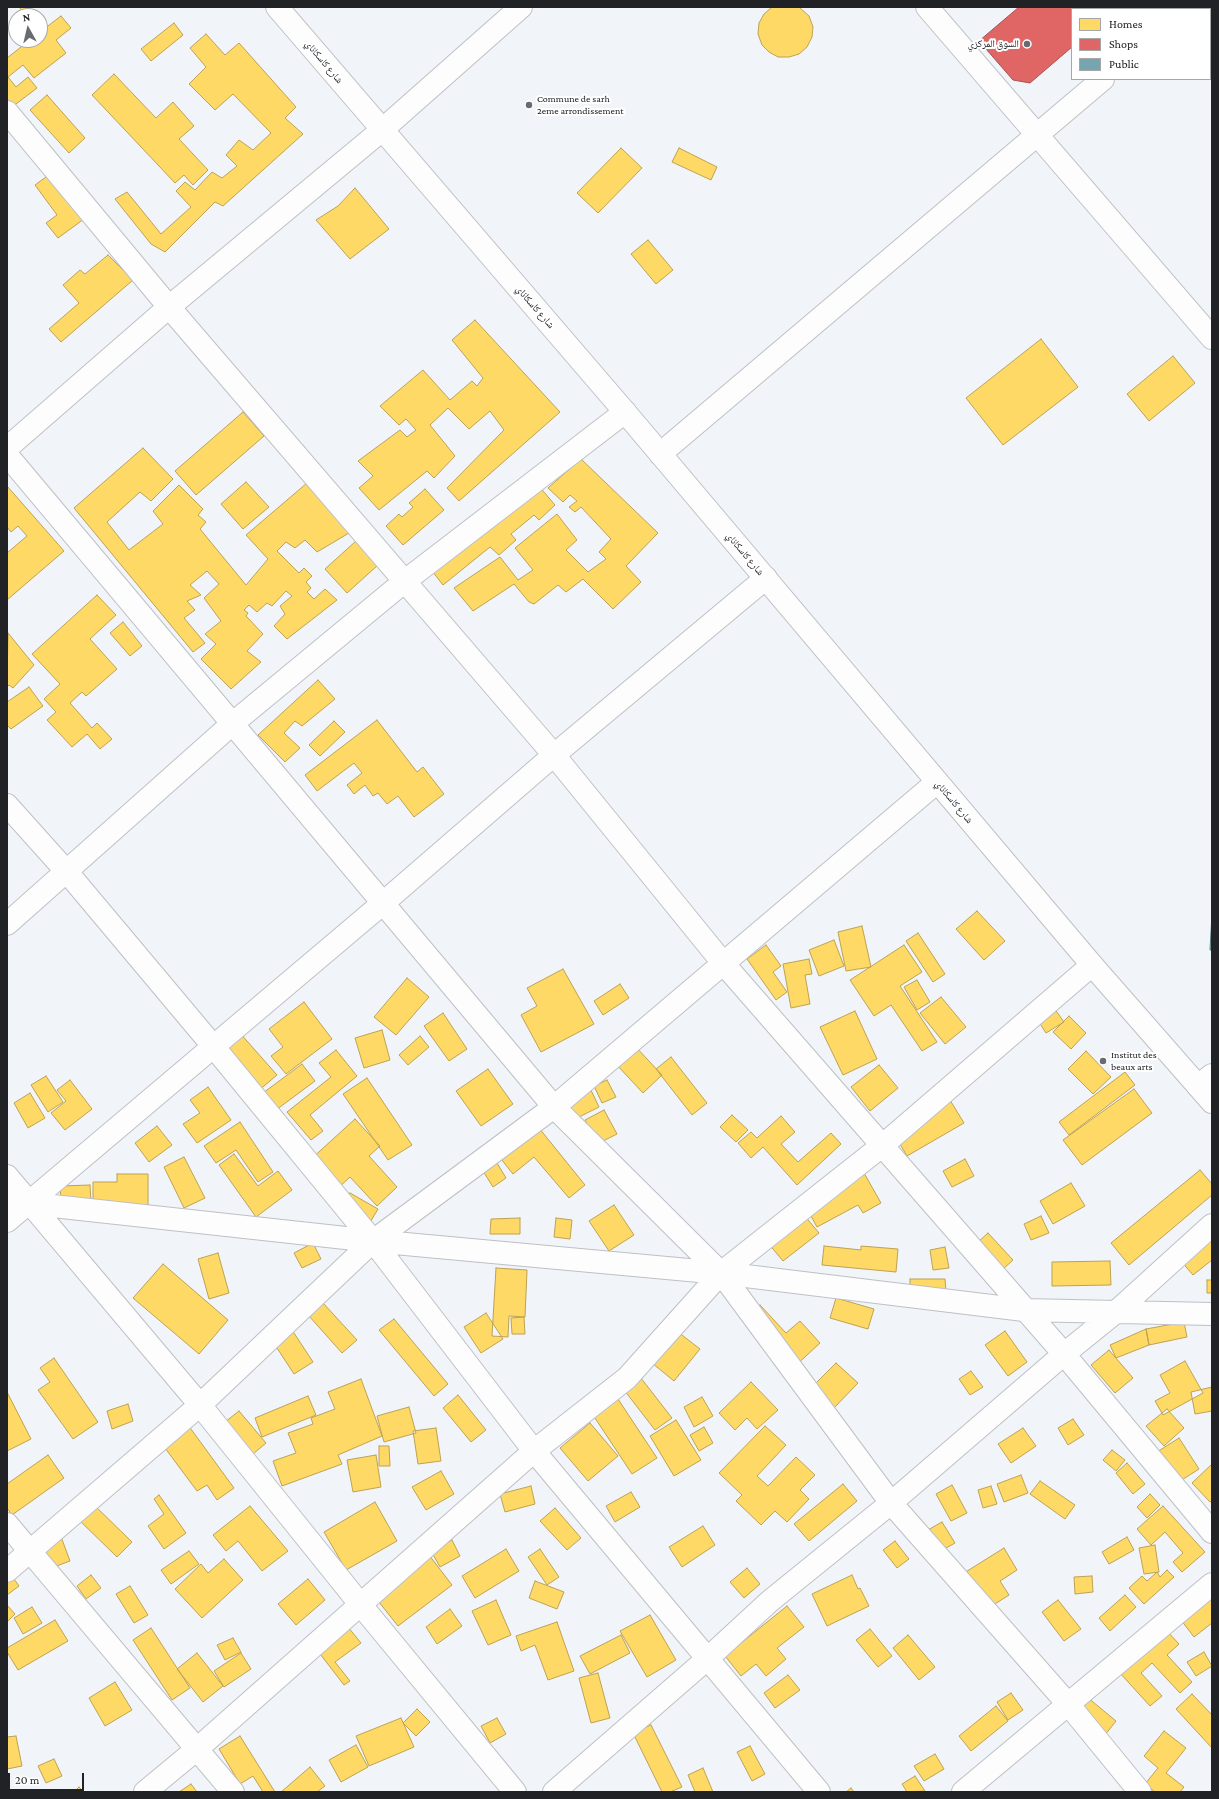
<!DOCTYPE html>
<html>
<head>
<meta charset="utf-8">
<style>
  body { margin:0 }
  #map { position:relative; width:1219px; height:1799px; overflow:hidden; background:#f1f4f8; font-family:"Crimson Pro",serif }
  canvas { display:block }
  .frame { position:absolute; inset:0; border:8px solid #202225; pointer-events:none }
  .legend { position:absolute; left:1071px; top:8px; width:140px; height:72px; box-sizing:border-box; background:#fff; border:1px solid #a6a7a8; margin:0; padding:5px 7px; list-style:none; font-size:12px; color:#202225 }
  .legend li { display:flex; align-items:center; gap:8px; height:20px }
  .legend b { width:20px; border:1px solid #a6a7a8 }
  .north { position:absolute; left:8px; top:8px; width:40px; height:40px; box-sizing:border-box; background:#fff; border:1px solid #a6a7a8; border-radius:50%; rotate:352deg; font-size:11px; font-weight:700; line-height:16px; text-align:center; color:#202225 }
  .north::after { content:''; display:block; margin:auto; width:14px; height:18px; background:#696c6f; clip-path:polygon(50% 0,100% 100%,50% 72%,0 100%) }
  .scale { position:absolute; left:8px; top:1773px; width:76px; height:18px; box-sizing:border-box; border:2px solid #202225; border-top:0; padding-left:5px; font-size:12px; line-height:14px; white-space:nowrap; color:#202225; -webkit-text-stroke:3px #fff; paint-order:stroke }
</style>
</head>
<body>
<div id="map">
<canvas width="1219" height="1799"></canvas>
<div class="frame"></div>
<ul class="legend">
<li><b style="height:11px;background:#ffd966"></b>Homes</li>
<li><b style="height:11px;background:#e06666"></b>Shops</li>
<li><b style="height:11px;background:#76a5af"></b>Public</li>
</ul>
<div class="north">N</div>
<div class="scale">20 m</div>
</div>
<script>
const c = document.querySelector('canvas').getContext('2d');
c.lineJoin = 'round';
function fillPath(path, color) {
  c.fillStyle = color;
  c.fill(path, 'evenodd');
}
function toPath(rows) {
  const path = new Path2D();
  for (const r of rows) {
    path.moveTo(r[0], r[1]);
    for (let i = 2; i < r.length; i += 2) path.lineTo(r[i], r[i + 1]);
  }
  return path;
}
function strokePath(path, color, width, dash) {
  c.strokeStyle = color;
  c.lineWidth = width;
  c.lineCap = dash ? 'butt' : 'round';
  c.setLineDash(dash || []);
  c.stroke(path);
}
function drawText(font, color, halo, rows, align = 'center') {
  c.font = font + ' "Crimson Pro","Noto Naskh Arabic",serif';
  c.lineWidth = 4;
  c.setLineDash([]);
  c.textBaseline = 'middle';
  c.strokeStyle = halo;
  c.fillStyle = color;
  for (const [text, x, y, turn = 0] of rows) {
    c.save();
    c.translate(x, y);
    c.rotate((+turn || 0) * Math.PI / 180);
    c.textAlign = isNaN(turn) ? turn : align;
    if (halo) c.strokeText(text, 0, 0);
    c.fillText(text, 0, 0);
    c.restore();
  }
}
const homes = toPath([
  [19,7,28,7,23,12,19,7],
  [772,7,799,7,809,16,813,27,812,37,807,47,799,54,789,57,778,57,769,52,762,45,758,34,759,23,764,14,772,7],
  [61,16,71,28,56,40,66,53,34,78,23,65,8,77,16,87,28,77,37,88,12,107,7,100,7,58,30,40,40,40,40,32,61,16],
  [174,23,183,35,151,61,141,49,174,23],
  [206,34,225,55,239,43,296,107,285,118,303,134,223,206,215,202,165,252,151,244,115,199,127,192,161,234,191,207,176,191,185,182,195,190,212,172,222,178,237,166,226,155,239,140,253,150,271,133,233,94,215,110,189,84,206,67,190,48,206,34],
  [114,74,156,118,173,102,194,126,179,139,208,170,193,185,184,175,175,183,92,95,114,74],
  [47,95,85,138,69,153,30,110,47,95],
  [621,148,642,168,598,213,577,193,621,148],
  [679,148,717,167,711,180,672,162,679,148],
  [50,174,84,219,58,238,46,223,57,215,35,185,50,174],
  [355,188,389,229,350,259,316,220,338,206,355,188],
  [648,240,673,270,656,284,631,254,648,240],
  [108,255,133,280,61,342,49,329,79,303,63,285,80,270,85,274,108,255],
  [475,320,560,412,459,501,447,488,504,430,490,411,469,429,448,408,430,425,455,456,434,478,427,471,379,510,359,488,373,476,358,461,400,430,407,437,416,430,406,419,399,425,380,406,423,370,450,400,472,381,477,386,483,378,452,340,475,320],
  [1041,339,1078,387,1003,445,966,398,1041,339],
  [1173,356,1195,383,1149,421,1127,394,1173,356],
  [243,412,264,436,196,495,175,471,243,412],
  [143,448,173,479,151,501,140,492,107,522,129,550,163,524,153,511,179,485,203,509,198,515,206,522,200,529,246,585,268,559,246,535,307,483,349,533,317,552,305,540,295,548,286,542,277,551,299,573,304,568,312,576,306,582,311,588,307,592,314,599,325,589,337,600,287,639,274,626,285,614,280,606,292,596,286,591,272,606,267,603,257,612,249,605,244,610,248,613,246,616,263,634,247,651,261,662,231,689,201,659,216,644,205,634,221,621,204,598,219,584,207,571,190,585,201,595,187,601,195,610,184,618,205,643,193,652,74,508,143,448],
  [581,459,658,533,626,566,641,582,613,609,583,579,566,592,558,585,534,604,529,602,514,584,473,611,454,588,500,557,518,580,533,570,515,548,557,514,577,540,566,550,588,572,606,559,599,552,611,539,581,507,575,512,569,507,577,501,570,495,563,502,548,488,581,459],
  [246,482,269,507,243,529,221,504,246,482],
  [537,484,555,505,539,520,534,515,511,534,516,540,499,555,490,547,443,585,432,571,537,484],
  [7,486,64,551,7,600,7,553,27,536,18,526,11,532,7,527,7,486],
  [425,489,444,510,403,545,386,526,399,514,402,517,413,507,409,503,425,489],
  [356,541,378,565,347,593,325,569,356,541],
  [97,595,116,615,90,639,117,669,86,696,82,692,70,703,92,728,97,723,112,739,100,749,87,734,72,747,47,720,56,712,44,699,60,684,32,654,97,595],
  [123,622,142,646,130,656,110,633,123,622],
  [8,633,34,665,13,688,9,685,7,687,8,633],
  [318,680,335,699,302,726,295,721,284,733,300,748,285,762,258,735,318,680],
  [29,687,43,706,11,729,7,725,7,702,29,687],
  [377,720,417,772,423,767,444,794,414,817,398,796,387,804,378,793,373,796,365,785,354,794,347,785,362,773,354,763,317,791,305,775,377,720],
  [334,721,345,732,320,756,309,745,334,721],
  [977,911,1005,941,984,960,956,929,977,911],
  [862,926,871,967,846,971,838,932,862,926],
  [918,933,945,974,933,982,906,941,918,933],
  [834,940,844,966,819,976,809,950,834,940],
  [766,945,781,966,773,972,787,992,776,1000,747,959,766,945],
  [904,945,922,972,900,986,937,1042,922,1051,891,1005,874,1016,850,980,904,945],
  [809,959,812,974,805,975,810,1004,791,1008,783,964,809,959],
  [563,969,594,1024,541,1052,521,1015,537,1006,527,988,563,969],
  [407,978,429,997,396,1035,374,1017,407,978],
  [917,980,930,1002,917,1010,904,987,917,980],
  [620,984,629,998,603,1015,594,1001,620,984],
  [941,997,966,1027,945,1044,920,1013,941,997],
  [304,1002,332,1039,286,1074,271,1056,283,1047,269,1029,304,1002],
  [1054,1008,1064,1022,1046,1033,1037,1019,1054,1008],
  [855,1011,877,1059,843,1075,820,1027,855,1011],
  [443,1013,467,1049,449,1061,424,1026,443,1013],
  [1069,1016,1086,1033,1071,1049,1053,1032,1069,1016],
  [382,1030,390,1060,364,1068,355,1038,382,1030],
  [239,1032,277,1075,257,1092,220,1049,239,1032],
  [420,1036,429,1047,408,1065,399,1055,420,1036],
  [634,1045,662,1075,643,1093,615,1063,634,1045],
  [336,1050,357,1076,310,1115,323,1131,311,1140,287,1112,331,1077,319,1063,336,1050],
  [1086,1051,1111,1077,1093,1094,1068,1069,1086,1051],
  [671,1057,707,1103,692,1115,656,1069,671,1057],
  [302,1064,315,1081,276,1110,263,1093,302,1064],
  [879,1065,898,1088,870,1111,851,1087,879,1065],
  [488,1069,513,1104,481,1126,456,1091,488,1069],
  [1125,1072,1135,1085,1069,1135,1059,1122,1125,1072],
  [46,1076,63,1102,48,1112,31,1085,46,1076],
  [367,1078,412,1145,388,1160,343,1094,367,1078],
  [70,1080,92,1109,65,1130,51,1113,66,1101,57,1090,70,1080],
  [607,1080,616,1097,602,1103,594,1086,607,1080],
  [589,1086,599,1107,575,1119,565,1098,589,1086],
  [208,1087,231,1120,197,1143,183,1124,200,1113,190,1100,208,1087],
  [1134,1089,1152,1113,1082,1165,1063,1140,1134,1089],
  [30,1093,45,1118,28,1128,14,1103,30,1093],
  [950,1100,964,1123,907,1156,894,1134,950,1100],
  [604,1110,617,1134,597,1144,585,1120,604,1110],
  [732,1115,748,1130,736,1142,720,1127,732,1115],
  [781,1116,795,1132,781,1144,798,1162,831,1133,841,1144,797,1185,763,1147,751,1158,738,1143,751,1132,757,1138,781,1116],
  [355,1119,380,1146,369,1156,397,1187,377,1206,350,1177,336,1190,310,1160,355,1119],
  [240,1122,273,1172,258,1182,236,1150,216,1163,204,1146,240,1122],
  [157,1126,172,1145,149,1162,135,1143,157,1126],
  [539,1128,585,1185,569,1198,534,1157,513,1174,501,1159,539,1128],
  [234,1154,258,1186,278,1171,292,1190,256,1217,219,1165,234,1154],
  [184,1157,205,1198,184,1208,164,1167,184,1157],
  [965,1159,974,1176,952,1187,943,1171,965,1159],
  [497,1163,506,1178,493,1187,483,1171,497,1163],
  [1200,1170,1212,1184,1212,1195,1129,1265,1111,1243,1200,1170],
  [864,1173,881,1203,863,1213,858,1205,817,1227,805,1205,864,1173],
  [117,1174,148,1174,148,1205,93,1206,93,1182,117,1182,117,1174],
  [1071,1183,1085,1206,1053,1224,1040,1201,1071,1183],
  [90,1185,91,1201,61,1202,60,1186,90,1185],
  [350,1193,378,1209,366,1229,338,1213,350,1193],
  [614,1205,634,1235,609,1251,589,1221,614,1205],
  [804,1215,819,1233,783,1261,768,1243,804,1215],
  [1041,1216,1049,1233,1031,1240,1024,1224,1041,1216],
  [520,1218,520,1234,490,1234,491,1219,520,1218],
  [556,1218,572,1220,570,1239,554,1237,556,1218],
  [1212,1232,1212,1260,1193,1275,1180,1260,1212,1232],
  [988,1233,1013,1260,1002,1270,977,1243,988,1233],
  [313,1243,321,1259,302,1268,294,1253,313,1243],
  [824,1246,861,1250,861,1246,898,1249,896,1272,822,1265,824,1246],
  [945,1247,949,1268,933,1270,930,1250,945,1247],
  [218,1253,229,1293,209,1299,198,1259,218,1253],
  [1110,1261,1111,1285,1052,1286,1052,1262,1110,1261],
  [163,1264,228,1320,199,1354,133,1298,163,1264],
  [496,1268,527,1270,525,1317,509,1316,508,1337,492,1336,496,1268],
  [910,1279,945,1279,946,1291,910,1292,910,1279],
  [1207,1280,1212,1280,1212,1293,1207,1293,1207,1280],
  [836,1298,874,1309,868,1329,830,1318,836,1298],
  [323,1303,357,1340,342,1353,309,1316,323,1303],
  [760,1305,786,1333,800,1321,820,1343,793,1368,746,1318,760,1305],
  [486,1313,503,1339,481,1353,464,1327,486,1313],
  [524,1317,525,1334,512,1334,511,1318,524,1317],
  [394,1319,448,1384,434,1396,379,1330,394,1319],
  [1184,1322,1187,1337,1149,1345,1146,1329,1184,1322],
  [1146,1329,1149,1345,1116,1358,1110,1345,1146,1329],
  [292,1330,313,1362,294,1374,273,1342,292,1330],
  [1005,1331,1027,1362,1008,1376,985,1345,1005,1331],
  [678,1332,700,1349,674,1381,652,1363,678,1332],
  [1109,1350,1133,1378,1115,1393,1091,1365,1109,1350],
  [54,1358,98,1422,73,1439,38,1390,50,1382,40,1368,54,1358],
  [1185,1361,1203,1393,1163,1415,1155,1401,1170,1393,1160,1375,1185,1361],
  [836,1363,858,1383,832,1410,810,1389,836,1363],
  [971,1371,983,1387,970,1395,959,1379,971,1371],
  [637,1373,672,1418,655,1430,621,1386,637,1373],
  [361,1379,382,1436,338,1455,342,1464,282,1486,273,1461,296,1453,288,1433,313,1424,311,1418,335,1409,328,1392,361,1379],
  [751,1382,778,1410,757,1429,747,1418,735,1430,719,1413,751,1382],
  [1212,1387,1212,1411,1195,1414,1191,1392,1212,1387],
  [7,1392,31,1439,7,1451,7,1392],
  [458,1395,486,1430,471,1442,443,1408,458,1395],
  [308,1396,316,1415,262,1437,255,1418,308,1396],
  [616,1396,657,1458,632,1474,591,1412,616,1396],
  [702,1397,713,1416,694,1427,684,1407,702,1397],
  [128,1404,133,1421,112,1429,107,1411,128,1404],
  [409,1407,416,1433,384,1442,377,1416,409,1407],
  [1167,1409,1184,1428,1164,1446,1146,1426,1167,1409],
  [239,1411,266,1443,253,1454,225,1422,239,1411],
  [1073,1419,1084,1435,1068,1445,1058,1428,1073,1419],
  [676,1420,701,1460,674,1476,650,1436,676,1420],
  [590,1423,618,1456,588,1481,560,1448,590,1423],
  [188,1425,234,1488,217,1500,207,1485,197,1491,162,1444,188,1425],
  [765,1426,786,1445,757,1476,768,1486,796,1457,815,1475,800,1490,809,1499,787,1522,775,1511,761,1525,736,1501,742,1495,719,1473,765,1426],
  [704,1427,713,1443,699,1451,690,1435,704,1427],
  [436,1428,441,1461,418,1464,413,1431,436,1428],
  [1023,1428,1036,1446,1011,1463,998,1444,1023,1428],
  [1179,1438,1199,1469,1177,1483,1157,1452,1179,1438],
  [379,1446,389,1446,390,1466,379,1466,379,1446],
  [1112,1450,1125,1460,1116,1471,1103,1460,1112,1450],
  [48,1455,64,1478,12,1515,7,1508,7,1484,48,1455],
  [376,1455,381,1487,353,1492,347,1460,376,1455],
  [1127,1463,1145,1484,1133,1494,1116,1473,1127,1463],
  [1212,1464,1212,1501,1210,1502,1192,1483,1212,1464],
  [441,1471,454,1494,426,1510,412,1487,441,1471],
  [1021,1475,1028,1493,1004,1502,997,1484,1021,1475],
  [1040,1481,1075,1505,1065,1519,1030,1494,1040,1481],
  [843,1484,857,1501,809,1541,794,1524,843,1484],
  [952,1485,967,1513,951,1521,936,1494,952,1485],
  [531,1486,535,1504,505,1512,500,1494,531,1486],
  [991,1486,997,1504,983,1508,978,1490,991,1486],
  [631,1492,640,1507,615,1522,606,1506,631,1492],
  [1150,1494,1160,1505,1147,1518,1137,1507,1150,1494],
  [159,1495,186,1533,164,1549,148,1526,164,1514,154,1499,159,1495],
  [91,1502,132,1542,117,1557,76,1517,91,1502],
  [375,1502,397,1541,346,1570,324,1532,375,1502],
  [250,1506,288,1551,262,1571,238,1541,226,1551,213,1535,250,1506],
  [1163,1506,1205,1552,1182,1572,1173,1562,1183,1553,1165,1532,1151,1545,1137,1529,1163,1506],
  [555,1508,581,1538,567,1550,540,1521,555,1508],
  [942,1522,955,1543,939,1552,926,1531,942,1522],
  [703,1526,715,1545,682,1567,669,1547,703,1526],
  [60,1534,70,1561,51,1568,41,1540,60,1534],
  [1127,1537,1134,1550,1109,1564,1102,1552,1127,1537],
  [452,1540,460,1556,440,1567,431,1551,452,1540],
  [895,1541,909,1559,897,1568,883,1550,895,1541],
  [1155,1545,1159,1572,1144,1574,1139,1548,1155,1545],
  [1004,1548,1017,1570,1000,1581,1009,1595,987,1609,964,1573,1004,1548],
  [506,1549,519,1571,475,1598,462,1576,506,1549],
  [540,1549,559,1577,547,1585,528,1557,540,1549],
  [189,1551,199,1564,171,1584,161,1570,189,1551],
  [429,1555,452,1585,398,1626,375,1597,429,1555],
  [224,1559,243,1580,202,1618,175,1589,201,1564,208,1573,224,1559],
  [747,1568,760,1584,744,1598,730,1582,747,1568],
  [1167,1570,1174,1577,1144,1604,1129,1588,1142,1576,1147,1581,1157,1572,1160,1577,1167,1570],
  [9,1572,19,1586,7,1595,7,1573,9,1572],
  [91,1575,101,1588,86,1599,77,1586,91,1575],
  [852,1575,858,1589,860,1588,869,1606,827,1626,812,1594,852,1575],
  [1092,1576,1093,1592,1075,1594,1074,1577,1092,1576],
  [308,1579,325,1600,296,1625,278,1604,308,1579],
  [535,1581,564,1592,557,1609,529,1598,535,1581],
  [130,1586,148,1615,134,1623,116,1594,130,1586],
  [1125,1595,1136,1607,1110,1631,1099,1618,1125,1595],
  [1212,1595,1212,1623,1194,1637,1181,1620,1212,1595],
  [496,1600,511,1635,488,1645,472,1611,496,1600],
  [1058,1600,1081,1629,1064,1641,1042,1612,1058,1600],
  [7,1605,15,1614,7,1622,7,1605],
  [787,1606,804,1627,777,1648,786,1659,766,1676,756,1664,741,1676,725,1656,787,1606],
  [32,1607,42,1623,23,1634,14,1618,32,1607],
  [450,1609,462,1626,437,1644,426,1627,450,1609],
  [650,1615,676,1660,647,1677,620,1631,650,1615],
  [55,1620,68,1641,18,1670,7,1652,7,1648,55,1620],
  [557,1622,574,1671,548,1680,535,1645,521,1651,516,1636,557,1622],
  [348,1627,361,1643,335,1662,350,1681,344,1685,317,1650,348,1627],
  [151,1628,190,1688,172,1700,133,1640,151,1628],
  [870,1629,892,1656,878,1667,856,1640,870,1629],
  [1166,1630,1179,1644,1167,1655,1192,1682,1180,1693,1152,1663,1141,1673,1162,1696,1150,1706,1119,1672,1166,1630],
  [621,1635,630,1653,590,1674,580,1656,621,1635],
  [908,1635,935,1667,919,1680,893,1648,908,1635],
  [233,1638,241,1652,225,1660,217,1645,233,1638],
  [1204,1652,1212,1666,1196,1676,1187,1662,1204,1652],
  [197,1653,223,1686,203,1702,177,1669,197,1653],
  [241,1653,251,1669,224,1687,214,1671,241,1653],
  [598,1673,610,1718,591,1723,579,1678,598,1673],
  [788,1675,800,1690,775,1708,764,1693,788,1675],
  [115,1682,132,1710,105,1726,89,1698,115,1682],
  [1011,1693,1023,1710,1008,1720,997,1702,1011,1693],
  [1192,1694,1212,1715,1212,1748,1176,1709,1192,1694],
  [1087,1697,1116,1721,1101,1740,1071,1715,1087,1697],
  [996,1706,1008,1721,971,1751,959,1736,996,1706],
  [417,1709,430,1722,416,1736,403,1723,417,1709],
  [401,1718,414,1747,369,1766,356,1736,401,1718],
  [497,1718,506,1734,490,1743,481,1726,497,1718],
  [651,1725,682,1787,670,1792,662,1792,633,1733,651,1725],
  [1164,1731,1186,1748,1166,1773,1184,1787,1180,1792,1155,1792,1145,1784,1158,1768,1144,1756,1164,1731],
  [16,1736,22,1766,7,1769,7,1737,16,1736],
  [240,1736,275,1792,263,1792,253,1776,240,1784,219,1749,240,1736],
  [356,1745,368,1767,341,1782,329,1760,356,1745],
  [750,1746,765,1774,752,1781,737,1752,750,1746],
  [935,1754,944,1769,924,1781,914,1766,935,1754],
  [54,1759,62,1776,46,1783,38,1766,54,1759],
  [310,1767,325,1786,317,1792,281,1792,310,1767],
  [703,1768,713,1792,695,1792,688,1775,703,1768],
  [915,1776,925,1791,907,1792,902,1784,915,1776],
  [191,1784,197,1792,179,1792,191,1784],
  [79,1787,84,1792,74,1792,79,1787],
  [851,1788,854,1792,846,1792,851,1788]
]);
const shops = toPath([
  [1019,7,1118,7,1116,9,1072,9,1072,47,1030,83,1013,80,979,41,1019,7]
]);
const public = toPath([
  [1212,914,1212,950,1210,950,1212,914]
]);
const minor = toPath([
  [927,7,1212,338],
  [1183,9,1185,7],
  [7,112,169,307,554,755,723,963,1064,1354,1212,1532],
  [7,448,169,307,382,130,521,7],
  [660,454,1103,79],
  [7,455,554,1107,721,1273,891,1503,1068,1704,1140,1792],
  [7,805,67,872,213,1046,373,1241,534,1451,819,1792],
  [7,924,232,724,405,581,625,412],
  [1198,1086,1212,1075],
  [7,1176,200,1405,360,1604,515,1792],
  [7,1201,373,1241,721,1273,1024,1310,1212,1314],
  [7,1221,382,904,554,755,766,578],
  [7,1524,233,1792],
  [7,1571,200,1405,373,1241,554,1107,937,782],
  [145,1792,197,1749,534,1451,627,1378,721,1273,883,1145,1092,965],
  [554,1792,707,1659,770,1601,891,1503,1064,1354,1116,1312,1212,1225],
  [963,1792,1212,1584]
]);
const tertiary = toPath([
  [277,7,625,412,1092,965,1212,1102]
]);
const markers = [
  [1027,44,4,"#696c6f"],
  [529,105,4,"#696c6f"],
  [1103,1061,4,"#696c6f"]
];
const poiNames = [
  ["السوق المركزي",1019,44,"right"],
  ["Commune de sarh",537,99],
  ["2eme arrondissement",537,111],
  ["Institut des",1111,1055],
  ["beaux arts",1111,1067]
];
const streetNames = [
  ["شارع كاسكاناي",324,62,50],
  ["شارع كاسكاناي",535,307,49],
  ["شارع كاسكاناي",745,554,50],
  ["شارع كاسكاناي",954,802,50]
];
fillPath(homes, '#ffd966');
strokePath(homes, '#bca252', 1);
fillPath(shops, '#e06666');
strokePath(shops, '#a65252', 1);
fillPath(public, '#76a5af');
strokePath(public, '#5c7e86', 1);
strokePath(minor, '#bec0c4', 24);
strokePath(tertiary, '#bec0c4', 24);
strokePath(minor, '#fdfdfe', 22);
strokePath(tertiary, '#fdfdfe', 22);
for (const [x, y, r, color] of markers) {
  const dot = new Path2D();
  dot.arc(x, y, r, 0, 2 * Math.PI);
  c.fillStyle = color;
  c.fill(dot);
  strokePath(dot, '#fff', 1.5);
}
drawText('10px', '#202225', '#fff', poiNames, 'left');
drawText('10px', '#202225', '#fff', streetNames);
</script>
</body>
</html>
